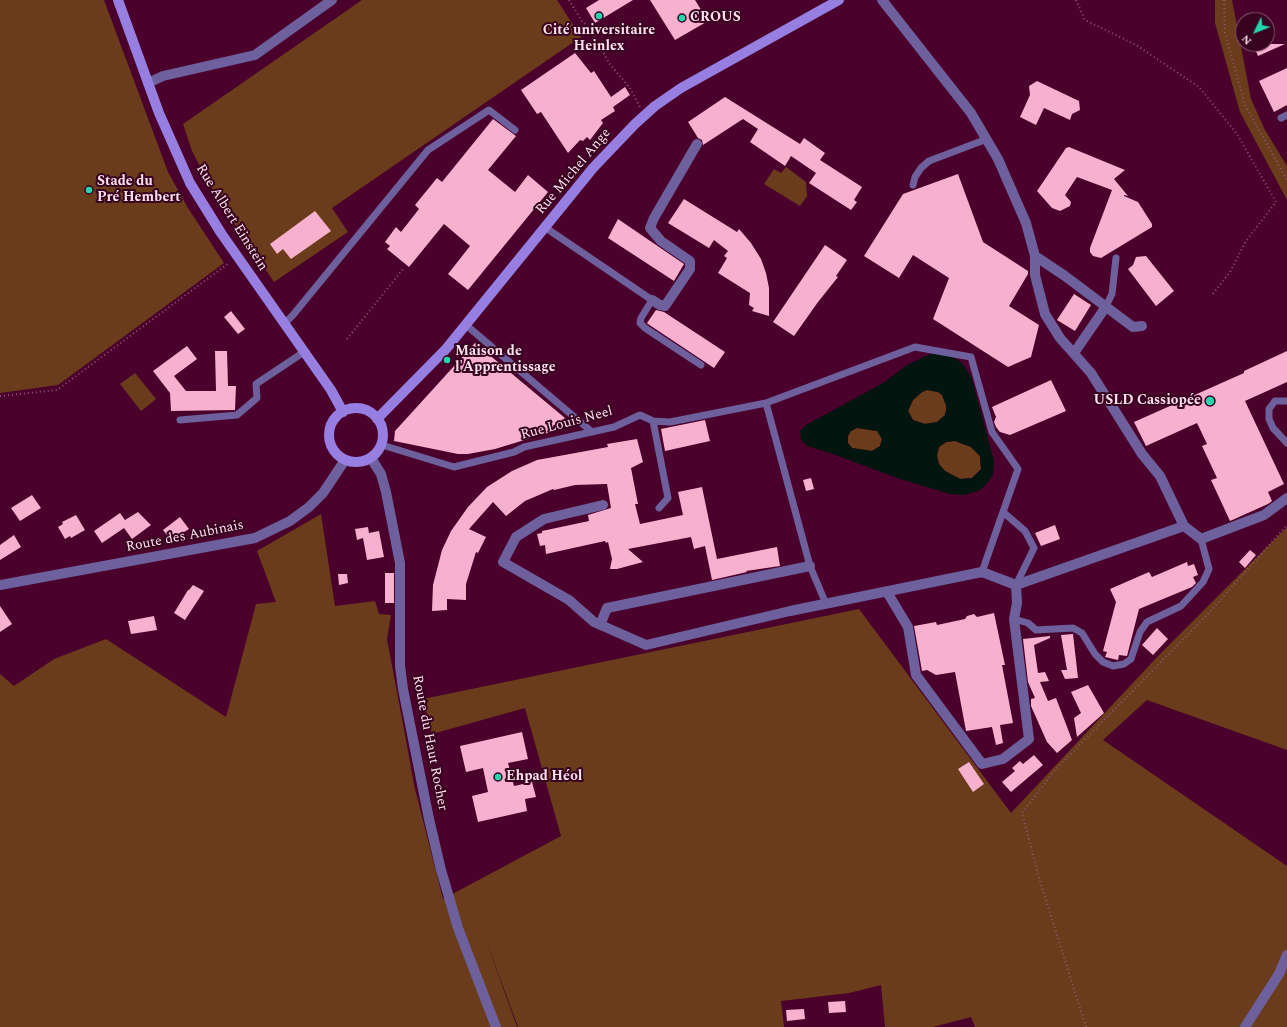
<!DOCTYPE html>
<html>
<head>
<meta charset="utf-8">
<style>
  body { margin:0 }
  #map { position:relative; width:1287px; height:1027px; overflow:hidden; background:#4a012b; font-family:Spectral,serif }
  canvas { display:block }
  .north { position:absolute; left:1235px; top:12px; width:40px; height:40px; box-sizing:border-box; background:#380320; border:1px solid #875c72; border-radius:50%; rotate:227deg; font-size:11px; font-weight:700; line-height:16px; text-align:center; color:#fde2ec }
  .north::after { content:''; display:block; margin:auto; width:14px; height:18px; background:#24d5ae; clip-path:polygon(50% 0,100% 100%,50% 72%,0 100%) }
</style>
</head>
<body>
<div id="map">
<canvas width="1287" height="1027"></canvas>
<div class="north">N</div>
</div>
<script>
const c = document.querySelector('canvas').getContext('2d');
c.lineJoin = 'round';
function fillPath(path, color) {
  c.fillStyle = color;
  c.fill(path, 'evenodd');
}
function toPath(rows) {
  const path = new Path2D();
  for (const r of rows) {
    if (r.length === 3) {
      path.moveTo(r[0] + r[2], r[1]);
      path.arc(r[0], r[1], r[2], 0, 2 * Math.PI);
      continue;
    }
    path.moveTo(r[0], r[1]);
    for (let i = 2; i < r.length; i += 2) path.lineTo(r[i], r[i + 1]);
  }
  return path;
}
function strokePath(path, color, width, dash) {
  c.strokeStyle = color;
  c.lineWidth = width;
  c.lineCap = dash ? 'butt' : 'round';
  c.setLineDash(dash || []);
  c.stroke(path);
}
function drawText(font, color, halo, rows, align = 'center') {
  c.font = font + ' Spectral,serif';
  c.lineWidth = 4;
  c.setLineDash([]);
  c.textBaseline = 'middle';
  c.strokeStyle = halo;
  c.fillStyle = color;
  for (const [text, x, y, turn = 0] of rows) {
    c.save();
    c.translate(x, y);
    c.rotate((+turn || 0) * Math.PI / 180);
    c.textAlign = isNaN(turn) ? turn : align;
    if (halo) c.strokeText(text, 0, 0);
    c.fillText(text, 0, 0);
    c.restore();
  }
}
const green = toPath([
  [0,0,104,0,168,172,188,208,224,263,58,385,0,393],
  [362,0,557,0,581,37,332,208,348,232,274,282,221,204,205,176,192,151,183,124],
  [1215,0,1232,0,1251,99,1265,130,1287,166,1287,200,1240,112,1215,23],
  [786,167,806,182,807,196,800,206,764,184,774,169,781,173],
  [135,373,156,399,141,411,120,384],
  [927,390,938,392,942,395,946,405,946,410,945,415,937,422,925,424,913,420,908,411,913,400,922,392],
  [857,428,877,431,882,439,880,446,872,451,852,448,848,443,848,436,851,431],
  [955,441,971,447,980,456,981,469,972,478,960,479,945,471,939,464,937,456,939,447,946,442],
  [321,514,335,606,375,601,379,614,391,615,387,639,406,740,414,785,443,899,561,836,525,708,432,734,423,699,859,609,1011,813,1159,655,1287,527,1287,750,1147,700,1103,740,1287,866,1287,1027,975,1027,971,1017,933,1027,885,1027,881,985,849,993,781,1001,784,1027,518,1027,483,932,517,1027,0,1027,0,674,14,686,54,659,106,639,226,717,256,604,276,602,257,551]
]);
const water = toPath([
  [937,353,953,357,961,362,971,376,994,461,993,475,984,487,978,491,964,495,950,494,900,479,833,454,807,446,801,440,800,431,806,425,883,383,907,365,928,355],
  [927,390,938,392,942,395,946,405,946,410,945,415,937,422,925,424,913,420,908,411,913,400,922,392],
  [857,428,877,431,882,439,880,446,872,451,852,448,848,443,848,436,851,431],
  [955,441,971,447,980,456,981,469,972,478,960,479,945,471,939,464,937,456,939,447,946,442]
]);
const building = toPath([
  [599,0,633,0,595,23,586,8],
  [650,0,695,0,708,21,675,40],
  [1253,44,1285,44,1258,56],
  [575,53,591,73,594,71,611,97,625,87,630,95,613,107,615,111,601,120,603,123,590,140,587,137,583,141,580,140,568,153,541,112,537,114,521,90],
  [1287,68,1287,105,1274,112,1259,81],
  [1037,81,1079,101,1080,110,1072,114,1070,120,1044,108,1036,125,1020,117,1030,95,1029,86],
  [725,97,800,144,804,138,825,153,820,160,862,187,854,200,857,202,851,210,809,183,816,173,791,156,785,166,750,142,758,129,743,119,703,145,702,140,698,138,688,122],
  [493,119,516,136,488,170,515,192,528,175,548,192,468,290,448,274,470,246,444,224,409,267,387,249,390,246,385,242,396,227,401,232,419,209,415,205,437,178,442,182],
  [1069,147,1125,170,1114,179,1128,196,1124,195,1124,196,1138,202,1152,224,1152,227,1101,258,1093,256,1090,252,1090,248,1112,190,1077,177,1065,195,1071,202,1070,206,1060,211,1052,208,1037,191,1066,148],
  [958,174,983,242,1028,271,1028,274,1009,306,1039,325,1031,357,1008,367,933,319,949,278,913,255,899,278,864,256,903,194],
  [684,199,737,232,739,229,751,243,761,259,766,273,769,288,769,316,752,311,754,308,749,305,750,293,718,273,727,258,724,256,728,251,714,240,709,248,668,223],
  [315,211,331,231,291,259,283,249,277,254,270,244],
  [618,219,684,264,674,281,608,238],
  [825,245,847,260,836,276,838,277,818,302,794,336,773,322],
  [1146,256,1174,291,1156,306,1128,269,1133,265,1136,257],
  [1074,294,1091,305,1075,331,1057,320],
  [656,310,664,312,725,352,714,368,648,324,647,323],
  [231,311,245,329,238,334,224,317],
  [475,343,565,418,554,431,495,449,468,454,458,454,394,441,395,431],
  [187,346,197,359,174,376,186,391,216,391,215,351,227,351,228,386,236,386,235,410,171,411,170,393,153,371],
  [1287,351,1287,382,1245,401,1284,484,1268,492,1272,501,1268,504,1230,521,1211,480,1217,478,1202,446,1207,444,1197,423,1146,446,1134,422,1244,373,1244,371],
  [1051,380,1066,411,1010,435,1000,432,996,427,994,422,996,417,992,407],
  [705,420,710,441,665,451,661,429],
  [637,439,643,462,631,468,638,504,635,504,640,524,683,515,678,492,702,487,717,559,777,547,780,566,746,571,747,572,712,580,705,546,694,549,691,537,628,549,643,562,617,569,610,569,612,559,608,542,606,543,605,541,546,554,545,545,540,546,537,534,542,533,542,531,589,521,588,515,611,508,607,484,575,485,554,490,553,489,525,501,506,516,493,502,469,529,486,537,478,553,476,552,466,584,466,600,447,599,447,610,432,611,433,585,442,550,451,531,468,507,487,487,512,471,537,460,608,447,607,444],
  [811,478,814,489,806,491,803,480],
  [32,495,41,508,20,521,11,508],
  [138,512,151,525,132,539,124,528,102,543,94,531,120,513,125,520],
  [76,515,85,530,71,538,70,536,65,539,58,527,63,524,62,522],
  [180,517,189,529,171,540,163,530],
  [1055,525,1060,539,1041,546,1035,533],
  [368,527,369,533,379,531,384,557,367,560,363,538,357,540,355,529],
  [14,535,21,547,0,560,0,545],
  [1250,550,1256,555,1245,568,1239,562],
  [1187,562,1188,566,1194,564,1198,575,1193,577,1196,583,1192,587,1139,609,1127,656,1119,655,1118,660,1105,657,1107,652,1103,651,1116,602,1110,589,1149,572,1152,577],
  [385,573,394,573,394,603,385,603],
  [338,574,347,574,348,583,339,585],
  [193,585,204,591,185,620,174,613,188,590,189,590],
  [0,606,12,624,0,632],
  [994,613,1005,665,1002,665,1013,723,1000,725,1003,743,996,745,992,727,966,731,955,672,936,675,927,670,922,671,914,626,936,622,937,625,965,619,967,616,974,614,977,617],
  [154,616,157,630,131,634,128,621],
  [1157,628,1168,639,1153,655,1142,645],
  [1073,634,1078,678,1065,679,1061,670,1067,670,1061,635],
  [1050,636,1050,638,1034,645,1038,673,1045,672,1049,681,1040,682,1048,701,1056,698,1072,740,1057,753,1047,742,1031,706,1031,699,1035,698,1028,682,1023,639],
  [1088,685,1104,713,1077,737,1074,718,1081,713,1071,692],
  [522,732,528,759,508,763,514,786,532,782,536,797,525,799,527,811,478,822,472,796,488,792,483,768,466,772,460,746],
  [1034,755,1043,765,1011,792,1002,782,1015,771,1012,768,1020,761,1023,764],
  [969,762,984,784,973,792,958,769],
  [845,1001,846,1012,829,1013,828,1002],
  [804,1009,805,1019,787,1021,786,1010]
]);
const path = toPath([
  [569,0,582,21,591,29,609,63,630,88,640,107],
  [1076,0,1085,20,1136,45,1199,87,1237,134,1276,202,1246,241,1230,272,1212,295],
  [1224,0,1225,33,1245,105,1287,180],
  [347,339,404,268],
  [0,396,57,390,229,263],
  [1086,1027,1040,881,1022,813,1055,770,1207,615,1287,525]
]);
const lane = toPath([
  [1281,118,1287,115],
  [913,185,915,177,921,168,929,161,987,139],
  [546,228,652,300,641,318,640,323,645,328,701,365],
  [1105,308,1112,294,1116,258],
  [284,324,293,315,428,150,489,110,515,130],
  [466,325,592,432],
  [1287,401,1275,401,1269,409,1269,419,1273,428,1287,443],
  [766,403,915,347,971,357,992,432,1018,469,982,572],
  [180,420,237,415,257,398,256,384,304,352],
  [653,421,668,498,659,508],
  [382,445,454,467,514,452,524,447,614,427,640,415,653,421,670,422,766,403,810,566,826,604],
  [1003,512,1025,531,1034,548,1016,585],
  [1014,619,1028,623,1036,630,1073,628,1082,633,1095,654,1103,662,1113,666,1124,664,1131,659,1140,632,1147,622,1181,606,1203,582,1209,569,1201,539]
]);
const street = toPath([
  [882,0,971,113,998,159,1026,223,1035,256,1035,275,1045,314,1060,338,1091,373,1142,454,1160,476,1184,526,1201,539,1264,515,1287,498],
  [148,83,163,76,255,55,332,0],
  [1035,256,1065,276,1133,327,1142,326],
  [652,300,660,305,665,306,690,269,690,261,661,241,650,228,654,218,697,144],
  [1074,353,1105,308],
  [371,458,381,474,386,492,400,563,400,666,403,689,429,819,441,870,458,928,496,1027],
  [603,505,544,519,516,537,503,562,569,600,594,622,646,645,790,611,982,572,1016,585],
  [0,585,255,538,290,521,309,507,323,493,345,460],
  [887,592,908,627,916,675,982,764,1003,759,1029,739,1014,619,1017,603,1016,585,1184,526],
  [600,625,607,608,810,566],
  [1245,1027,1279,974,1287,955]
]);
const secondary = toPath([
  [118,0,159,113,190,183,221,233,331,390,343,412],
  [356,435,27],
  [377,419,446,349,593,168,635,124,655,106,681,88,839,0]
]);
const markers = [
  [599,16,4,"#24d5ae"],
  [682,18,4,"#24d5ae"],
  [89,190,4,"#24d5ae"],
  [447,360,4,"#24d5ae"],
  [1210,401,5,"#24d5ae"],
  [498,777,4,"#24d5ae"]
];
const poiNames = [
  ["CROUS",690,18],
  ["Cité universitaire",599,31,"center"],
  ["Heinlex",599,47,"center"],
  ["Stade du",97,182],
  ["Pré Hembert",97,198],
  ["Maison de",455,352],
  ["l'Apprentissage",455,368],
  ["USLD Cassiopée",1201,401,"right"],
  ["Ehpad Héol",506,777]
];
const streetNames = [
  ["Rue Michel Ange",574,172,-50],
  ["Rue Albert Einstein",231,218,58],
  ["Rue Louis Neel",567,424,-15],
  ["Route des Aubinais",185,537,-11],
  ["Route du Haut Rocher",429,743,79]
];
fillPath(green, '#6b3c1b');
fillPath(water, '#02150f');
fillPath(building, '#f7b1ce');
strokePath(path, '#8f5775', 2, [1, 3]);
strokePath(lane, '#6d609c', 7);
strokePath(street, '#6d609c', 10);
strokePath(secondary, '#967fe0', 10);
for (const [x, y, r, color] of markers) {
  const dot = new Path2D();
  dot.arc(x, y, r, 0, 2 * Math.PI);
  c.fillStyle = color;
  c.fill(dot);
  strokePath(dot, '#380320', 1.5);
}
drawText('bold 14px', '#fde2ec', '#380320', poiNames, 'left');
drawText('14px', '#fde2ec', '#380320', streetNames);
</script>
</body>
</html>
